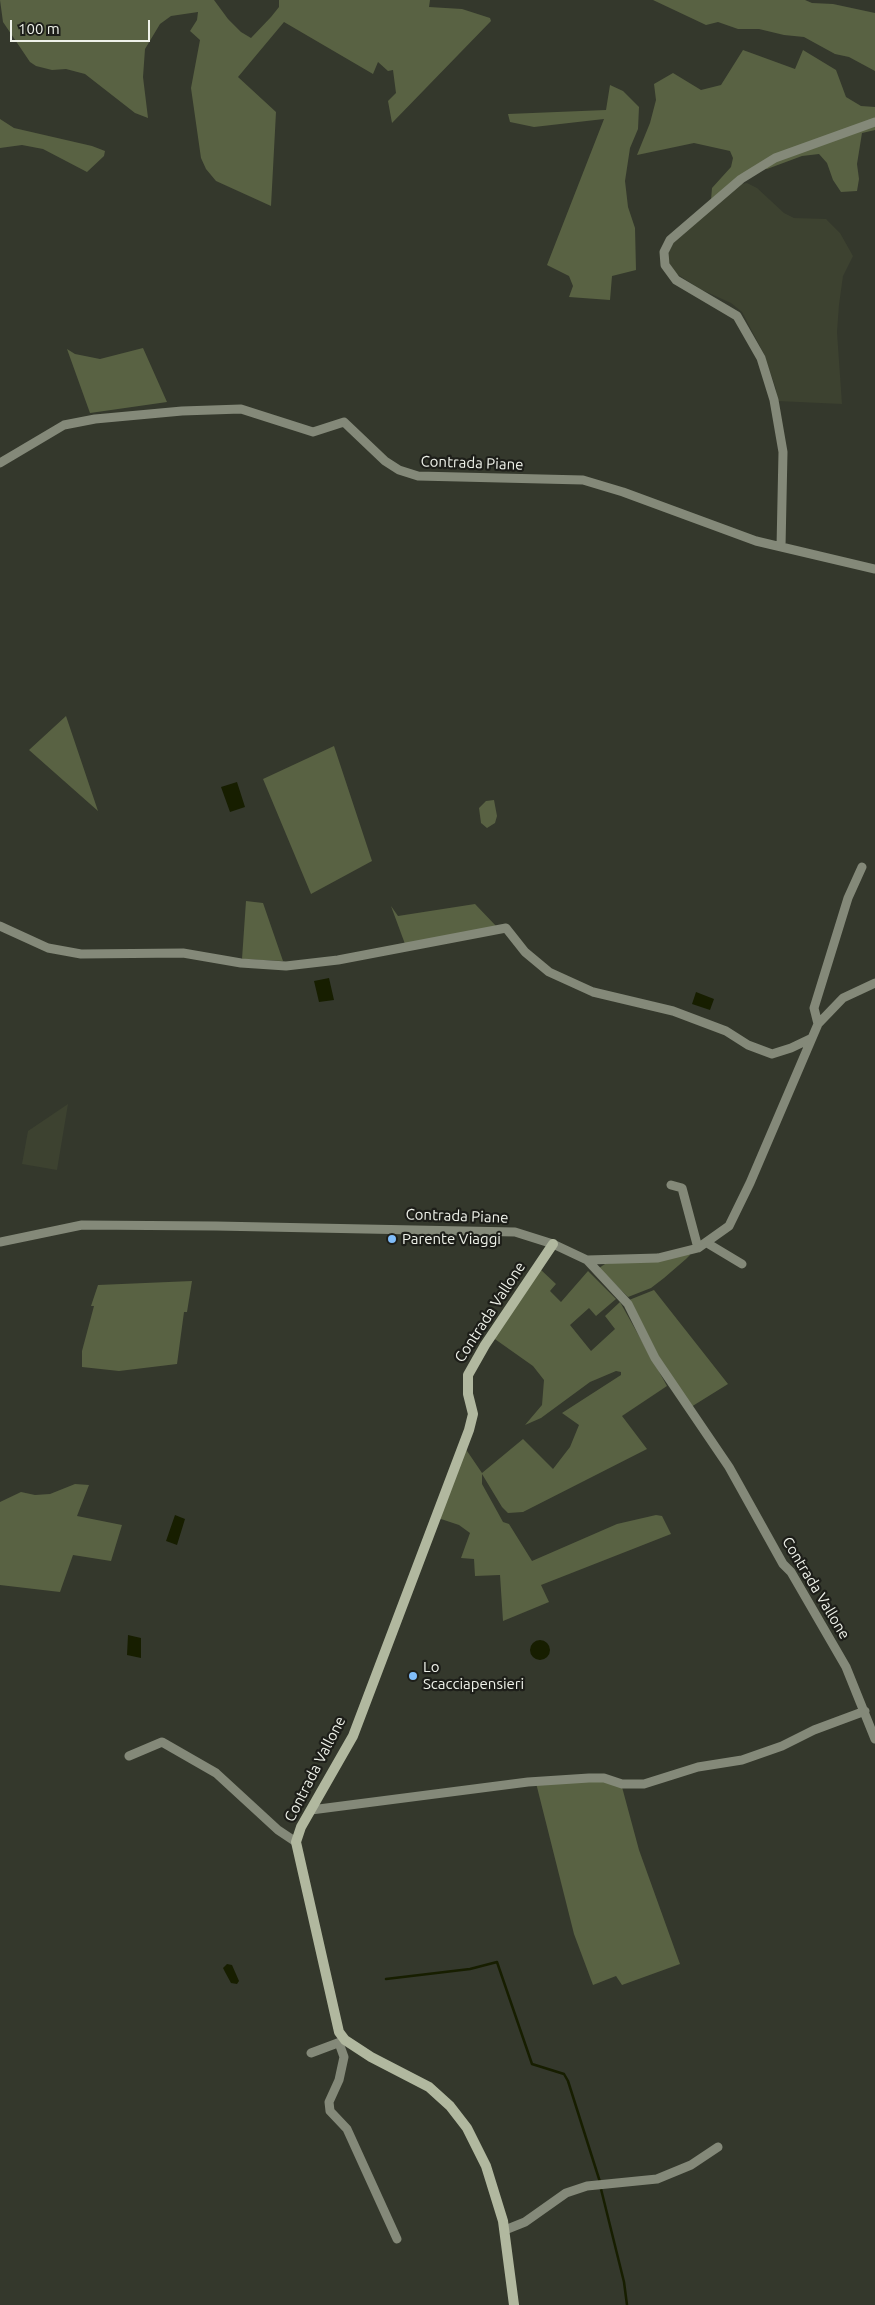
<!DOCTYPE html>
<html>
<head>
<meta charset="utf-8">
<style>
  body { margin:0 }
  #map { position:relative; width:875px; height:2305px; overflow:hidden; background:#34382c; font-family:Ubuntu,sans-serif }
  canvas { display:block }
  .scale { position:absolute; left:10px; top:20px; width:140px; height:22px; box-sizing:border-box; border:2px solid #eff2ea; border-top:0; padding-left:6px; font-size:15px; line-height:18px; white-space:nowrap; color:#eff2ea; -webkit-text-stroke:4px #1d1e19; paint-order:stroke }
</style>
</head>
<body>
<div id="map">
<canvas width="875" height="2305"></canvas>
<div class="scale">100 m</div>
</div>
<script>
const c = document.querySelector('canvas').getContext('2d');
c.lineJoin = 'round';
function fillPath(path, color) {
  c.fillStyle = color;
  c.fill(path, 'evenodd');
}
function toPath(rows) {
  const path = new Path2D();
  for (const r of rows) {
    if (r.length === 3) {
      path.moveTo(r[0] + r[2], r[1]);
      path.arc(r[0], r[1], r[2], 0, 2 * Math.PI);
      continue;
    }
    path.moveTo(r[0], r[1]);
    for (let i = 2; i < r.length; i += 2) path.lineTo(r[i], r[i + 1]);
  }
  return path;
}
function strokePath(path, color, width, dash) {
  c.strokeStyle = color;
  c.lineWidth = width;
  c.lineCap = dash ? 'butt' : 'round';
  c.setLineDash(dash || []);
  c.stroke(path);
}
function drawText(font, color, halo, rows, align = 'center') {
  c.font = font + ' Ubuntu,sans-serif';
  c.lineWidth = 4.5;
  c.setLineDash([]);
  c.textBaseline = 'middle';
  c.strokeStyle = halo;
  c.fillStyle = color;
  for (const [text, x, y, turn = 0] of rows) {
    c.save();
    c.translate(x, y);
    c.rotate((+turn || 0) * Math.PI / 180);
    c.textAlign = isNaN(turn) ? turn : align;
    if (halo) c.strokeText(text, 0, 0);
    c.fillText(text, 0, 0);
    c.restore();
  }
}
const built = toPath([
  [747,183,757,188,784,213,794,218,826,219,840,233,853,256,843,276,839,305,837,332,842,404,777,401,776,389,764,354,742,312,731,303,700,289,677,274,668,263,669,252,674,241,741,184],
  [68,1104,57,1170,22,1164,28,1131]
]);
const green = toPath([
  [0,0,214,0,228,19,241,32,251,38,271,17,279,7,279,0,430,0,429,7,462,9,490,18,491,21,392,123,388,101,396,93,393,70,388,71,378,62,373,74,284,22,238,77,276,112,271,206,216,181,206,169,201,158,191,88,200,40,190,31,197,20,198,12,171,16,160,24,145,49,143,77,148,118,135,113,85,74,66,69,52,70,36,66,30,62,3,22],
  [653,0,805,0,812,3,833,4,875,13,875,71,849,57,835,54,804,37,784,35,759,29,738,29,718,22,706,25],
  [743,50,795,69,803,50,836,70,846,97,861,106,875,107,875,130,862,133,857,164,859,179,857,191,841,192,833,180,827,163,819,154,802,156,767,169,757,165,711,200,712,188,731,167,733,158,730,151,694,143,637,155,650,123,656,100,654,84,673,73,701,90,721,85],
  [610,85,623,91,639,107,638,129,630,148,625,181,628,207,635,228,636,270,612,276,610,300,569,297,573,286,569,276,547,265,604,119,534,127,510,122,508,114,606,110],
  [0,119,14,128,92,146,105,151,104,156,87,172,43,149,22,145,0,148],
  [143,348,167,402,90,413,67,349,75,354,100,359],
  [66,716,98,811,29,750],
  [334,746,372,861,311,894,263,779],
  [494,800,497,816,495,823,487,828,481,823,479,808,486,801],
  [246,901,263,903,283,961,242,959],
  [475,904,497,927,405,944,391,906,398,916],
  [688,1252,690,1255,686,1259,664,1278,651,1288,628,1297,599,1268,605,1264],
  [540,1269,556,1284,550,1291,561,1302,588,1271,616,1299,596,1316,589,1308,570,1325,591,1351,615,1329,605,1316,620,1302,667,1386,622,1416,647,1449,523,1512,508,1513,502,1507,482,1474,482,1484,503,1522,509,1524,532,1561,617,1524,656,1515,662,1516,671,1534,541,1585,549,1602,503,1621,500,1575,475,1576,474,1559,461,1558,470,1533,459,1525,438,1518,465,1448,482,1473,523,1439,553,1469,570,1447,579,1425,562,1413,621,1375,621,1372,616,1371,590,1382,541,1418,525,1425,542,1405,544,1380,533,1366,492,1337],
  [192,1281,187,1312,184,1312,177,1364,119,1371,82,1367,82,1351,94,1306,91,1306,98,1285],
  [654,1290,728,1384,691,1407,662,1365,629,1300],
  [75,1484,89,1485,77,1516,122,1525,111,1561,73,1555,60,1592,0,1585,0,1502,21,1492,35,1495,50,1494],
  [599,1779,622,1787,639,1850,680,1964,622,1985,616,1976,593,1985,574,1934,536,1783]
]);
const water = toPath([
  [237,782,245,807,230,812,221,787],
  [329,978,334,1000,319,1002,314,981],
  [696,992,714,999,710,1010,692,1004],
  [175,1515,185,1519,177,1545,166,1541],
  [128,1635,141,1638,141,1658,127,1655],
  [540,1650,10],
  [227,1964,232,1965,239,1981,237,1984,231,1983,225,1972,223,1968]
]);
const stream = toPath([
  [386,1979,470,1969,497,1962,532,2064,564,2074,568,2081,600,2182],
  [601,2189,624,2282,627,2305]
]);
const street = toPath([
  [0,463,64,425,95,419,182,411,241,409,313,432,344,422,385,461,399,470,418,476,583,480,623,492,756,541,875,569],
  [781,547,783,452,774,400,761,358,737,316,676,280,665,265,664,252,670,240,741,179,775,158,875,122],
  [0,926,48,948,81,954,183,953,241,963,286,966,338,960,506,928,525,952,549,972,593,992,673,1011,726,1031,748,1045,772,1054,791,1048,812,1038],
  [818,1024,814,1008,848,898,862,867],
  [671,1185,682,1188,698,1248],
  [0,1242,82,1225,216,1226,515,1232,553,1244,587,1260,658,1258,698,1248,729,1226,750,1183,818,1024,843,998,875,983],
  [707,1243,742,1264],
  [587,1260,628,1304,655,1358,729,1467,783,1564,791,1572,846,1667,875,1739],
  [129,1756,162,1742,216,1773,278,1830,296,1842],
  [311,1810,528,1782,589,1778,604,1778,622,1784,644,1784,698,1767,742,1760,782,1746,814,1730,865,1711],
  [339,2043,344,2057,339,2080,329,2102,330,2111,347,2129,397,2239],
  [311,2053,343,2041],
  [505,2230,525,2222,566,2193,587,2186,657,2179,691,2165,718,2147]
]);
const secondary = toPath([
  [514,2305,503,2221,486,2166,467,2128,450,2106,429,2087,371,2057,345,2040,339,2032,296,1842,301,1827,353,1736,469,1430,473,1414,468,1394,468,1375,485,1345,553,1244]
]);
const markers = [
  [392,1239,5,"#80bdfa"],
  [413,1676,5,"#80bdfa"]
];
const streetNames = [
  ["Contrada Piane",472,463,2],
  ["Contrada Piane",457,1216,2],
  ["Contrada Vallone",490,1312,-57],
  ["Contrada Vallone",816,1588,59],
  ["Contrada Vallone",315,1769,-63]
];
const poiNames = [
  ["Parente Viaggi",402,1239],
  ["Lo",423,1667],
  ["Scacciapensieri",423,1684]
];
fillPath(built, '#3d4230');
fillPath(green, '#596243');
fillPath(water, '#171e00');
strokePath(stream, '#171e00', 2.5);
strokePath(street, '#848979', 9);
strokePath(secondary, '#b1b89f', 10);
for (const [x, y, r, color] of markers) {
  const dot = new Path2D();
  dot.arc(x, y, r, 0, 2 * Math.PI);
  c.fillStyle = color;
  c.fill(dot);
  strokePath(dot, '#1d1e19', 2);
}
drawText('15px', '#eff2ea', '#1d1e19', streetNames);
drawText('15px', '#eff2ea', '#1d1e19', poiNames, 'left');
</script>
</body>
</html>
